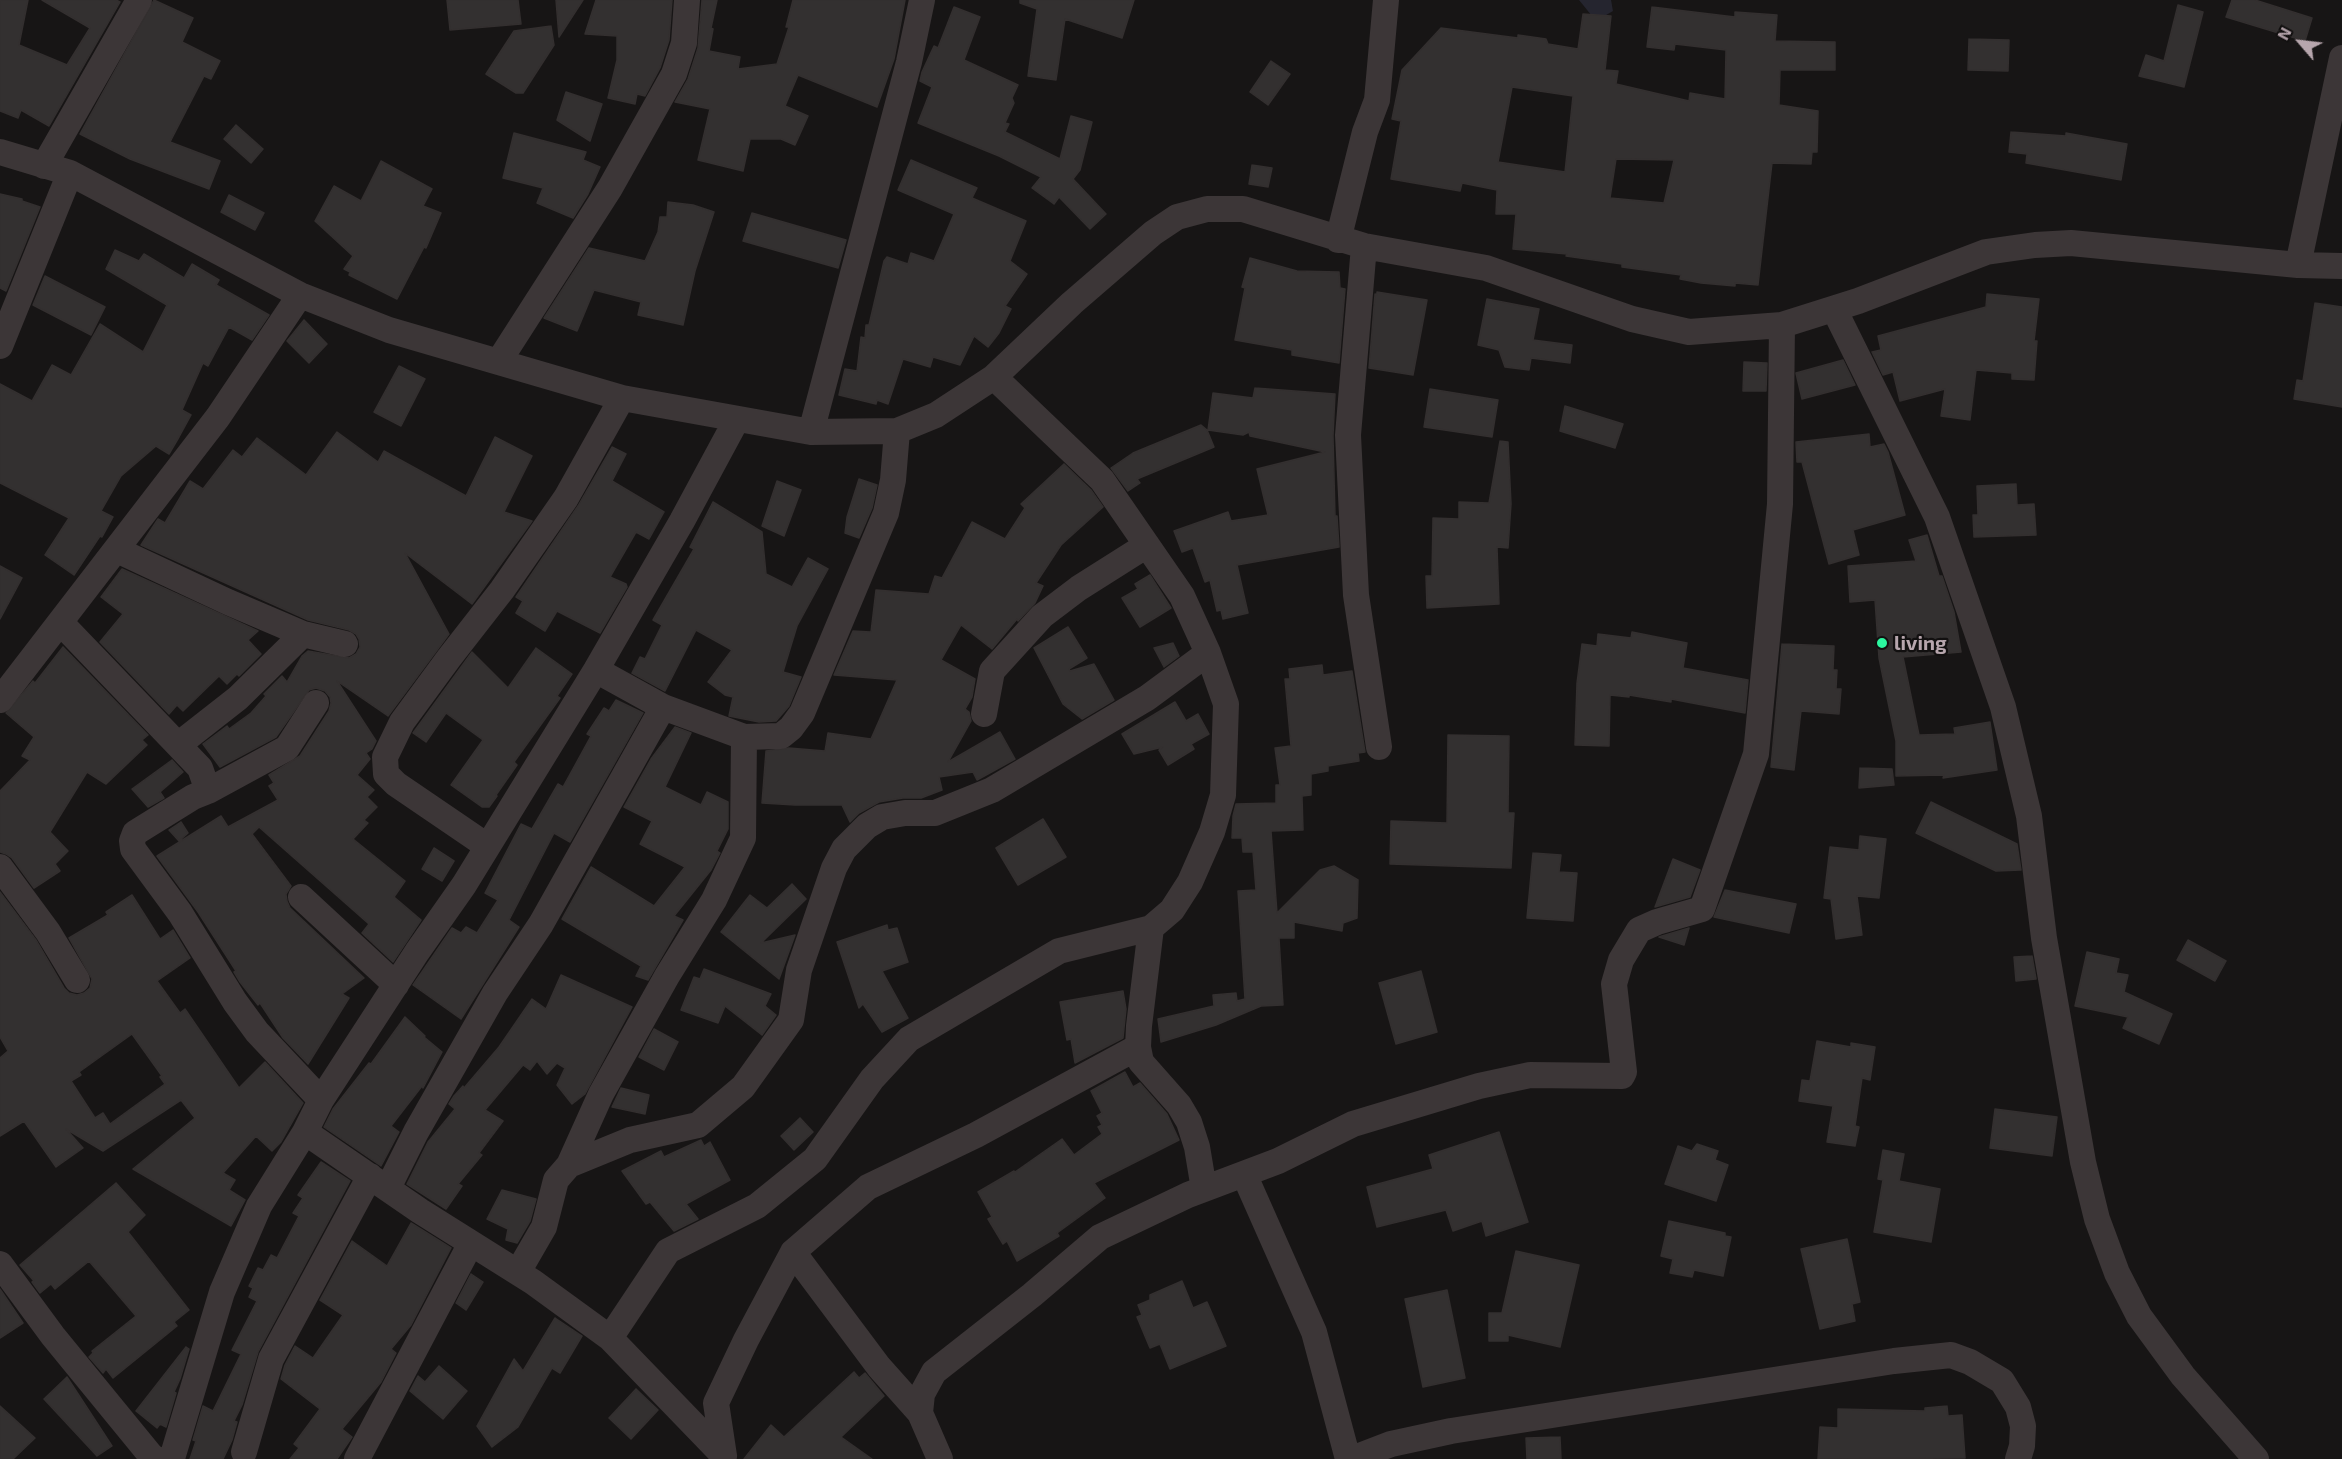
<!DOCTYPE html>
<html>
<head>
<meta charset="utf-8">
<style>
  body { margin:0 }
  #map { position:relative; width:2342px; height:1459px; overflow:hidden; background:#171515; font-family:"Exo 2",sans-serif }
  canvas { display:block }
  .north { position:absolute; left:2270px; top:12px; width:60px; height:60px; -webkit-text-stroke:4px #121010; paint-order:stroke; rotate:298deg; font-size:16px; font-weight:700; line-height:24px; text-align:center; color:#b7a6ad }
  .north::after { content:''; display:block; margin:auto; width:21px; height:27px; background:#b7a6ad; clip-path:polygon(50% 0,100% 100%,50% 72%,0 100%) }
</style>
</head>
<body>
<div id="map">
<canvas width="2342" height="1459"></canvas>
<div class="north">N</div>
</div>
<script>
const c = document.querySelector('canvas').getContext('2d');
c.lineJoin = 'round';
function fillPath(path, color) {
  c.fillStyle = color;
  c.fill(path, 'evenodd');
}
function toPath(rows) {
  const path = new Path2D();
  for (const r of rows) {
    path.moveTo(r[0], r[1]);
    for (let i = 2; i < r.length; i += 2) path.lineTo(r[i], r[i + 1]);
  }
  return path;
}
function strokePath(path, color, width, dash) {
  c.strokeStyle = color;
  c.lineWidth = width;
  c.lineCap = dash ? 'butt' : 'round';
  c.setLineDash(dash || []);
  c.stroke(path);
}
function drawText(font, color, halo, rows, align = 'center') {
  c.font = font + ' "Exo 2",sans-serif';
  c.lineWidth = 4.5;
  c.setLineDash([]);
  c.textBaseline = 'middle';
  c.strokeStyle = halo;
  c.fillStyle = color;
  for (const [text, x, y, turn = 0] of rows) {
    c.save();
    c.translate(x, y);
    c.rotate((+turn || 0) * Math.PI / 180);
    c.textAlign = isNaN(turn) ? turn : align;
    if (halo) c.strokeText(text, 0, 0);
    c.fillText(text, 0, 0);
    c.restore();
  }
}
const green = toPath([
  [1579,0,1611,0,1613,11,1596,21]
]);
const building = toPath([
  [0,0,28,0,19,45,67,65,90,28,42,0,116,0,120,2,49,126,21,110,18,118,0,111,0,0],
  [154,0,193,18,182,42,220,61,211,79,204,76,170,142,220,161,209,189,130,159,80,134,154,0],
  [447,0,518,0,521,24,450,30,447,0],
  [556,0,583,0,559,37,556,0],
  [596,0,672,0,669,40,660,68,645,96,637,94,635,104,608,98,617,60,617,36,585,34,596,0],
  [702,0,717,0,711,28,713,29,709,51,740,57,738,69,777,64,789,27,786,27,793,0,905,0,894,59,877,107,798,75,785,106,808,116,795,145,781,139,750,139,743,171,698,160,710,109,675,102,688,79,698,48,702,0],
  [1020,0,1134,0,1122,38,1065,19,1056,80,1028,76,1037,9,1020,3,1020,0],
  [2232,0,2255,0,2312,18,2305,41,2226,17,2232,0],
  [2178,5,2203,12,2184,87,2139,76,2146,55,2164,61,2178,5],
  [954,7,980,17,964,60,1018,85,1012,98,1014,103,1005,123,1009,124,1005,132,1060,159,1071,116,1092,122,1080,170,1073,179,1106,214,1090,229,1059,197,1054,204,1032,188,1041,177,999,156,918,123,932,87,920,81,922,72,934,46,938,48,954,7],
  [1652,7,1735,17,1735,12,1777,15,1775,41,1835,42,1835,70,1780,70,1779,105,1818,111,1817,152,1812,152,1811,164,1772,163,1758,285,1735,283,1735,286,1701,283,1680,279,1681,275,1622,267,1622,264,1566,256,1567,254,1513,249,1516,214,1496,214,1497,190,1462,183,1460,191,1391,179,1401,121,1392,119,1402,70,1441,28,1518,38,1518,35,1546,39,1548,44,1578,49,1583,14,1611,16,1605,70,1618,71,1616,84,1689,101,1690,93,1725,99,1726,50,1675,44,1674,50,1647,47,1652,7],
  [1512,87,1573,96,1565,172,1498,162,1512,87],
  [1616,159,1674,160,1664,203,1610,198,1616,159],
  [551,26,554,45,523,93,516,93,486,74,514,31,551,26],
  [1969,39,2009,40,2008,71,1968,70,1969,39],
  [1271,61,1290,74,1268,105,1250,92,1271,61],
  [566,92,602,104,590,141,557,120,566,92],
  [236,125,263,149,251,163,224,139,236,125],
  [2011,132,2066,136,2066,133,2127,144,2121,180,2026,163,2027,154,2009,152,2011,132],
  [514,133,586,152,583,160,600,167,588,194,573,218,537,203,543,188,503,178,514,133],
  [911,160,977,188,972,198,1026,221,1010,261,1027,274,1005,306,1011,309,999,333,988,347,974,336,960,365,933,357,930,367,903,359,888,404,877,400,876,404,839,395,845,369,857,371,861,337,865,338,866,325,869,325,884,261,887,257,908,264,911,253,934,261,954,214,898,190,911,160],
  [381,161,432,189,423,206,441,213,426,248,424,247,397,299,349,275,350,272,344,269,353,256,315,221,334,186,361,201,381,161],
  [1252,165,1272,168,1268,187,1249,184,1252,165],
  [0,194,22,199,22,201,40,207,6,291,0,288,0,194],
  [229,195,264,213,255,230,221,212,229,195],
  [668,202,693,205,714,212,695,271,683,325,638,315,641,302,594,290,577,331,544,318,589,248,645,261,658,232,660,217,667,217,668,202],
  [752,213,846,240,838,268,743,241,752,213],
  [115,250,139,261,144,254,184,278,192,264,219,280,216,285,269,315,252,340,229,327,208,366,203,363,182,410,191,415,179,437,169,454,156,446,121,476,101,511,113,517,102,537,100,536,74,575,45,555,69,518,0,483,0,384,32,401,52,365,71,375,100,324,143,352,167,305,106,269,115,250],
  [1250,258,1297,271,1339,272,1340,288,1345,289,1339,363,1292,355,1292,350,1235,340,1245,288,1242,287,1250,258],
  [45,276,105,307,91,335,33,305,45,276],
  [1377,292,1427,300,1413,375,1369,368,1375,294,1377,295,1377,292],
  [1987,294,2039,299,2034,341,2037,341,2034,380,2012,379,2012,373,1976,370,1970,420,1941,416,1945,389,1900,401,1893,372,1883,375,1872,352,1881,350,1878,336,1986,307,1987,294],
  [1487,299,1539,309,1533,340,1572,345,1570,363,1531,358,1529,370,1505,367,1499,350,1478,345,1487,299],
  [2315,303,2342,307,2342,407,2294,399,2297,380,2303,381,2315,303],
  [304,320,327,344,309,363,287,341,304,320],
  [1843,360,1855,385,1802,399,1796,373,1843,360],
  [1744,362,1767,363,1766,391,1743,391,1744,362],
  [399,366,425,379,401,426,374,412,399,366],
  [1255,388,1335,394,1333,436,1335,516,1337,516,1339,547,1237,565,1248,613,1223,619,1221,610,1217,611,1210,580,1205,582,1193,548,1182,552,1174,531,1228,512,1231,521,1268,515,1257,469,1325,452,1250,436,1249,432,1243,435,1208,430,1213,393,1253,398,1255,388],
  [1430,389,1498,400,1492,437,1424,427,1430,389],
  [1565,406,1623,424,1615,448,1560,431,1565,406],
  [1201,425,1207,430,1214,447,1137,479,1140,483,1128,491,1111,468,1133,453,1201,425],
  [337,432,378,462,384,451,466,496,495,437,532,456,504,512,532,521,472,604,405,553,449,634,388,716,337,681,376,741,372,749,366,753,370,759,357,775,374,790,367,797,377,807,364,820,368,823,353,839,405,881,394,897,421,920,393,962,362,933,369,924,259,827,252,834,291,886,286,894,287,901,290,908,364,978,342,994,349,998,308,1064,283,1038,260,1003,258,1005,240,982,234,972,236,971,198,912,157,856,221,816,228,827,278,800,269,786,274,783,269,775,300,756,329,711,331,703,330,697,325,691,316,688,309,690,276,737,220,767,203,744,227,726,229,729,251,713,266,696,264,694,282,676,287,682,302,656,308,651,349,658,356,654,360,647,359,639,356,634,349,630,308,620,141,545,158,519,165,523,190,481,203,489,233,450,242,457,257,438,306,475,337,432],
  [1869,434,1870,447,1884,444,1888,452,1905,515,1853,530,1859,555,1829,564,1802,462,1797,462,1796,442,1869,434],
  [1500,441,1508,442,1511,504,1508,548,1497,547,1499,604,1427,608,1426,576,1432,576,1433,518,1459,519,1459,502,1489,503,1500,441],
  [612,447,626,454,612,481,664,512,649,539,636,532,610,577,626,584,627,587,600,633,557,611,545,631,516,613,523,601,516,597,578,506,612,447],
  [1064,464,1091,490,1103,507,1061,545,1036,583,1043,586,1035,603,1018,621,1017,619,992,649,961,625,941,660,975,679,972,697,965,709,969,712,971,721,948,762,1000,732,1015,759,977,780,973,772,939,777,942,790,921,798,903,798,879,802,859,813,850,822,842,805,795,805,762,803,766,751,789,748,825,751,828,733,871,739,897,680,834,675,853,631,871,632,876,590,929,594,935,576,942,578,972,522,1005,539,1025,508,1021,504,1064,464],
  [859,479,877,485,872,508,859,538,845,533,847,517,859,479],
  [777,481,801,490,784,536,762,526,777,481],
  [2016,484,2017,505,2034,504,2036,535,1974,537,1973,515,1978,515,1977,486,2016,484],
  [713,502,762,532,766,574,792,587,808,558,828,569,797,626,783,672,801,677,789,706,776,721,759,722,729,716,733,697,725,695,708,682,732,650,696,630,665,691,632,673,640,657,645,659,662,625,653,620,694,549,690,547,713,502],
  [1927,535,1939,576,1942,576,1954,612,1961,652,1903,657,1919,735,1955,734,1954,728,1990,722,1997,770,1943,778,1944,775,1896,776,1896,741,1879,658,1875,600,1850,602,1848,566,1916,561,1909,540,1927,535],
  [0,566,22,578,0,619,0,566],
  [122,569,258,631,248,640,261,654,239,676,237,674,227,684,219,676,183,711,177,705,169,714,100,642,123,614,101,597,122,569],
  [1150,575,1171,608,1140,627,1122,598,1138,589,1135,584,1150,575],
  [1068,627,1087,658,1069,669,1070,671,1094,664,1114,700,1082,719,1063,704,1034,648,1068,627],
  [1632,632,1687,643,1683,668,1748,680,1745,713,1671,699,1671,702,1629,695,1629,697,1610,695,1609,746,1575,745,1577,683,1582,644,1597,646,1598,634,1631,638,1632,632],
  [1173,643,1179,656,1164,667,1154,648,1173,643],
  [1782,644,1834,646,1833,670,1837,670,1836,689,1841,689,1839,714,1801,711,1794,770,1771,767,1782,644],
  [63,647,148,735,142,740,147,745,106,784,87,772,50,832,68,851,55,864,60,871,34,888,12,858,6,854,0,852,0,791,30,760,22,756,34,737,6,713,33,681,35,683,63,647],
  [536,648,572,674,557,696,560,698,514,762,517,765,496,795,497,796,489,807,482,807,451,785,483,740,446,713,426,742,413,733,472,652,508,688,536,648],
  [1322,665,1323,675,1352,671,1365,752,1358,753,1359,761,1328,766,1328,771,1311,774,1311,795,1302,796,1303,830,1271,831,1277,913,1320,870,1334,866,1358,880,1357,918,1343,923,1342,931,1294,922,1294,938,1279,938,1283,1005,1261,1006,1216,1025,1161,1042,1158,1019,1214,1006,1213,995,1236,993,1237,1001,1245,999,1238,891,1256,890,1253,852,1243,852,1242,838,1232,838,1233,816,1236,804,1276,803,1276,785,1280,785,1275,748,1291,746,1285,679,1290,679,1289,669,1322,665],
  [616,700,643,713,570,842,554,833,509,920,519,927,461,1019,413,985,452,928,461,933,466,927,477,933,498,900,485,893,521,824,532,829,558,784,563,787,591,736,587,734,604,708,609,711,616,700],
  [1175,702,1186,721,1198,714,1209,734,1191,744,1194,749,1168,765,1159,750,1163,747,1134,754,1122,734,1175,702],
  [675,727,691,733,665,787,701,805,707,792,728,802,728,829,717,851,720,853,711,870,674,916,683,920,648,980,636,976,641,966,562,919,591,867,654,906,685,867,640,844,652,821,624,807,651,759,675,727],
  [1448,735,1509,736,1508,813,1514,813,1511,868,1390,864,1391,821,1447,823,1448,735],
  [172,760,183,772,160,792,164,798,148,807,132,789,172,760],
  [1860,768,1892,769,1894,785,1859,788,1860,768],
  [1931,802,2017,844,2021,870,1996,871,1916,833,1931,802],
  [1043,819,1066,857,1018,885,996,848,1043,819],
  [181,822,188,833,179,841,169,830,181,822],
  [1860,836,1886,839,1879,898,1857,896,1862,935,1836,939,1831,899,1824,898,1830,847,1859,850,1860,836],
  [434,848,454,861,442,881,422,869,434,848],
  [1533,853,1561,855,1559,872,1577,873,1573,921,1527,918,1533,853],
  [1673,859,1700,870,1690,897,1655,907,1673,859],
  [792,884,806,899,761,943,795,935,779,979,721,932,750,895,767,908,792,884],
  [1725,890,1796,904,1789,933,1714,917,1725,890],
  [0,892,36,940,64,988,69,993,77,995,84,993,90,988,92,979,69,938,108,915,106,912,132,895,160,939,173,930,190,958,157,981,180,1013,185,1009,239,1088,265,1062,303,1103,281,1142,272,1151,256,1136,223,1173,235,1180,229,1190,245,1200,231,1226,133,1169,195,1118,181,1100,103,1151,66,1129,83,1148,56,1167,24,1121,0,1136,0,1058,8,1051,0,1037,0,892],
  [132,1034,162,1076,160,1077,165,1084,110,1124,103,1113,95,1118,71,1081,81,1075,79,1072,132,1034],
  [887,925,888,930,897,928,908,962,882,971,908,1018,882,1032,863,1004,859,1008,837,942,887,925],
  [1689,928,1684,945,1659,937,1662,936,1689,928],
  [2188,940,2226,961,2215,981,2177,960,2188,940],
  [2087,952,2119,959,2116,973,2128,975,2124,992,2172,1014,2159,1044,2123,1028,2128,1017,2075,1006,2087,952],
  [2032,956,2036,979,2016,981,2014,957,2032,956],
  [704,969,771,994,765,1006,776,1015,762,1035,725,1006,718,1023,681,1010,694,977,700,979,704,969],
  [1421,971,1437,1032,1396,1044,1379,983,1421,971],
  [561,975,632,1007,585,1094,572,1104,557,1085,565,1068,557,1063,547,1074,537,1061,530,1070,523,1065,485,1110,503,1121,479,1153,482,1155,458,1184,462,1186,446,1209,407,1184,428,1142,455,1109,449,1104,454,1096,463,1086,464,1088,499,1047,532,999,546,1009,561,975],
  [1123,991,1126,1009,1123,1038,1075,1063,1071,1039,1067,1040,1060,1002,1123,991],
  [405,1017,425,1036,424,1037,442,1052,423,1088,422,1086,391,1126,399,1132,381,1166,324,1127,333,1109,369,1063,371,1064,405,1017],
  [654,1029,678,1042,664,1070,639,1057,654,1029],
  [1817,1041,1851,1047,1851,1043,1875,1047,1870,1080,1862,1078,1855,1126,1859,1127,1855,1146,1827,1142,1833,1106,1799,1101,1802,1080,1810,1081,1817,1041],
  [1125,1072,1133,1087,1140,1083,1167,1114,1179,1140,1094,1183,1105,1198,1057,1233,1059,1236,1017,1261,1007,1241,1003,1244,988,1219,992,1217,978,1192,1014,1171,1015,1172,1062,1139,1074,1155,1102,1134,1098,1127,1102,1125,1097,1116,1102,1113,1091,1091,1125,1072],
  [621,1088,649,1095,645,1114,612,1107,621,1088],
  [1995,1109,2057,1117,2052,1156,1990,1148,1995,1109],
  [800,1118,813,1132,794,1150,781,1136,800,1118],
  [1499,1132,1528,1222,1486,1236,1482,1221,1453,1231,1446,1210,1377,1227,1367,1187,1433,1169,1429,1155,1499,1132],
  [701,1140,704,1146,710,1142,730,1180,686,1204,698,1219,674,1231,650,1202,646,1204,622,1171,661,1151,664,1157,701,1140],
  [1697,1144,1718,1151,1715,1160,1728,1165,1716,1201,1665,1184,1678,1146,1692,1151,1697,1144],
  [1883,1150,1904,1154,1899,1181,1940,1189,1931,1242,1874,1232,1883,1180,1878,1179,1883,1150],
  [321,1162,350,1181,258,1352,242,1405,234,1421,237,1422,232,1440,223,1459,190,1459,196,1441,193,1440,203,1406,213,1411,241,1354,232,1350,257,1301,249,1297,253,1288,249,1286,258,1268,263,1270,271,1255,277,1258,299,1216,293,1213,303,1198,298,1195,321,1162],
  [116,1183,145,1215,128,1232,189,1310,174,1322,177,1326,113,1378,106,1369,103,1373,89,1357,93,1353,92,1351,136,1316,89,1261,55,1289,51,1284,40,1293,32,1282,34,1281,20,1265,116,1183],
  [502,1190,536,1199,530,1221,517,1243,506,1240,508,1229,487,1219,502,1190],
  [1669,1221,1725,1233,1725,1236,1731,1237,1723,1276,1694,1270,1692,1277,1670,1273,1673,1259,1661,1256,1669,1221],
  [411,1223,451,1248,411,1325,391,1349,396,1353,381,1382,342,1429,352,1437,337,1459,290,1459,299,1448,294,1444,320,1409,281,1379,285,1365,295,1346,313,1358,343,1315,320,1300,352,1241,387,1266,411,1223],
  [1847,1239,1860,1302,1852,1304,1855,1321,1820,1329,1801,1249,1847,1239],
  [1516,1251,1579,1265,1560,1347,1508,1335,1508,1341,1489,1341,1489,1313,1502,1313,1516,1251],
  [471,1274,483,1282,466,1310,456,1303,471,1274],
  [1182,1281,1193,1308,1207,1302,1226,1346,1170,1369,1160,1344,1150,1348,1137,1317,1142,1315,1138,1305,1150,1300,1150,1295,1182,1281],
  [0,1289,23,1323,0,1338,0,1289],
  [1447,1290,1465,1378,1423,1387,1405,1299,1447,1290],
  [555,1318,582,1336,560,1373,552,1368,518,1427,492,1447,477,1426,514,1359,523,1371,555,1318],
  [186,1347,189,1349,180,1379,174,1392,176,1393,166,1427,160,1424,157,1428,136,1411,186,1347],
  [439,1366,467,1391,443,1419,410,1391,418,1376,425,1382,439,1366],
  [854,1372,859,1378,865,1373,884,1396,841,1437,872,1459,744,1459,771,1425,784,1437,854,1372],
  [67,1377,112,1446,97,1456,44,1399,67,1377],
  [636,1389,658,1410,631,1439,609,1418,636,1389],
  [0,1406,35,1438,13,1459,0,1459,0,1406],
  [1947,1406,1948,1416,1962,1415,1965,1458,1818,1459,1820,1427,1838,1428,1838,1409,1925,1411,1925,1408,1947,1406],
  [1560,1437,1561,1459,1527,1459,1526,1438,1560,1437]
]);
const minor = toPath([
  [0,152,70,173,300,295,389,330,622,398,811,432,897,431,936,415,994,377,1072,303,1153,233,1177,217,1207,209,1243,209,1364,246,1486,268,1632,319,1689,332,1782,325,1858,301,1986,252,2035,245,2071,243,2298,265,2342,266],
  [44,166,139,0],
  [1338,240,1365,132,1377,100,1386,0],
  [1364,246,1348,435,1356,595,1379,747],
  [2298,265,2342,58],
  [1834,309,1937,517,2003,707,2029,816,2044,938,2083,1162,2097,1219,2117,1273,2139,1316,2183,1376,2256,1459],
  [0,346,70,173],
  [499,361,610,188,674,74,684,43,687,0],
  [811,432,909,62,922,0],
  [117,550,228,602,303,634],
  [61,623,200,768,208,791],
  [596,670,663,707,744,737,781,736,791,728,802,713,886,513,893,480,897,431],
  [0,700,218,417,300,295],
  [316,703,287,748,208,791,193,797,135,833,132,841,133,849,180,913,235,1002,257,1032,321,1100],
  [984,714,992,671,1042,616,1079,588,1147,545],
  [178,745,238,698,303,634,345,644],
  [487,846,396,784,386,774,385,757,402,722,449,658,502,590,566,498,622,398],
  [0,867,48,932,77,980],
  [301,897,396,985],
  [1151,928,1139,1026,1138,1047,1141,1062,1179,1105,1189,1122,1197,1147,1204,1189],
  [305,1132,420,1211,533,1282,610,1338,724,1456,723,1459],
  [569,1165,630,1140,698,1125,743,1087,791,1020,799,970,834,868,844,849,867,826,882,817,905,813,935,813,992,790,1147,698,1208,653],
  [1244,1174,1314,1332,1348,1459],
  [388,1188,416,1132,495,993,541,924,663,707],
  [793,1252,879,1367,920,1413],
  [0,1264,53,1336,152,1457,156,1459],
  [518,1272,544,1227,556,1180,569,1165,601,1094,667,976,714,900,743,838,744,737],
  [610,1338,668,1251,757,1206,815,1159,872,1079,909,1039,1059,951,1151,928,1172,910,1190,882,1212,832,1223,795,1226,704,1208,653,1182,596,1102,480,994,377],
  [244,1452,271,1359,370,1176],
  [724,1456,716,1403,746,1340,793,1252,868,1187,976,1135,1138,1047],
  [168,1459,173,1455,222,1292,259,1206,305,1132,321,1100,417,952,464,885,596,670,682,521,737,419],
  [357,1459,471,1243],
  [940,1459,920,1413,922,1394,934,1372,1032,1295,1100,1237,1188,1195,1278,1161,1353,1124,1479,1086,1530,1075,1622,1076,1624,1072,1614,984,1621,960,1639,930,1657,922,1702,909,1756,754,1780,504,1782,325],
  [1352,1459,1391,1444,1451,1431,1894,1361,1951,1355,1970,1362,2002,1381,2018,1407,2023,1426,2022,1446,2018,1459]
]);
const markers = [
  [1882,643,6,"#2cf7a0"]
];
const poiNames = [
  ["living",1894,643]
];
fillPath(green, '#25252f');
fillPath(building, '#333030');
strokePath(building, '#332f2f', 1.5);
strokePath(minor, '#3c3637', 26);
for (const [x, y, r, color] of markers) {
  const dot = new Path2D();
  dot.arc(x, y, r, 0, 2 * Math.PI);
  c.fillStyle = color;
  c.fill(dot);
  strokePath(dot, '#121010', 2);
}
drawText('bold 20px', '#b7a6ad', '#121010', poiNames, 'left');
</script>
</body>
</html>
